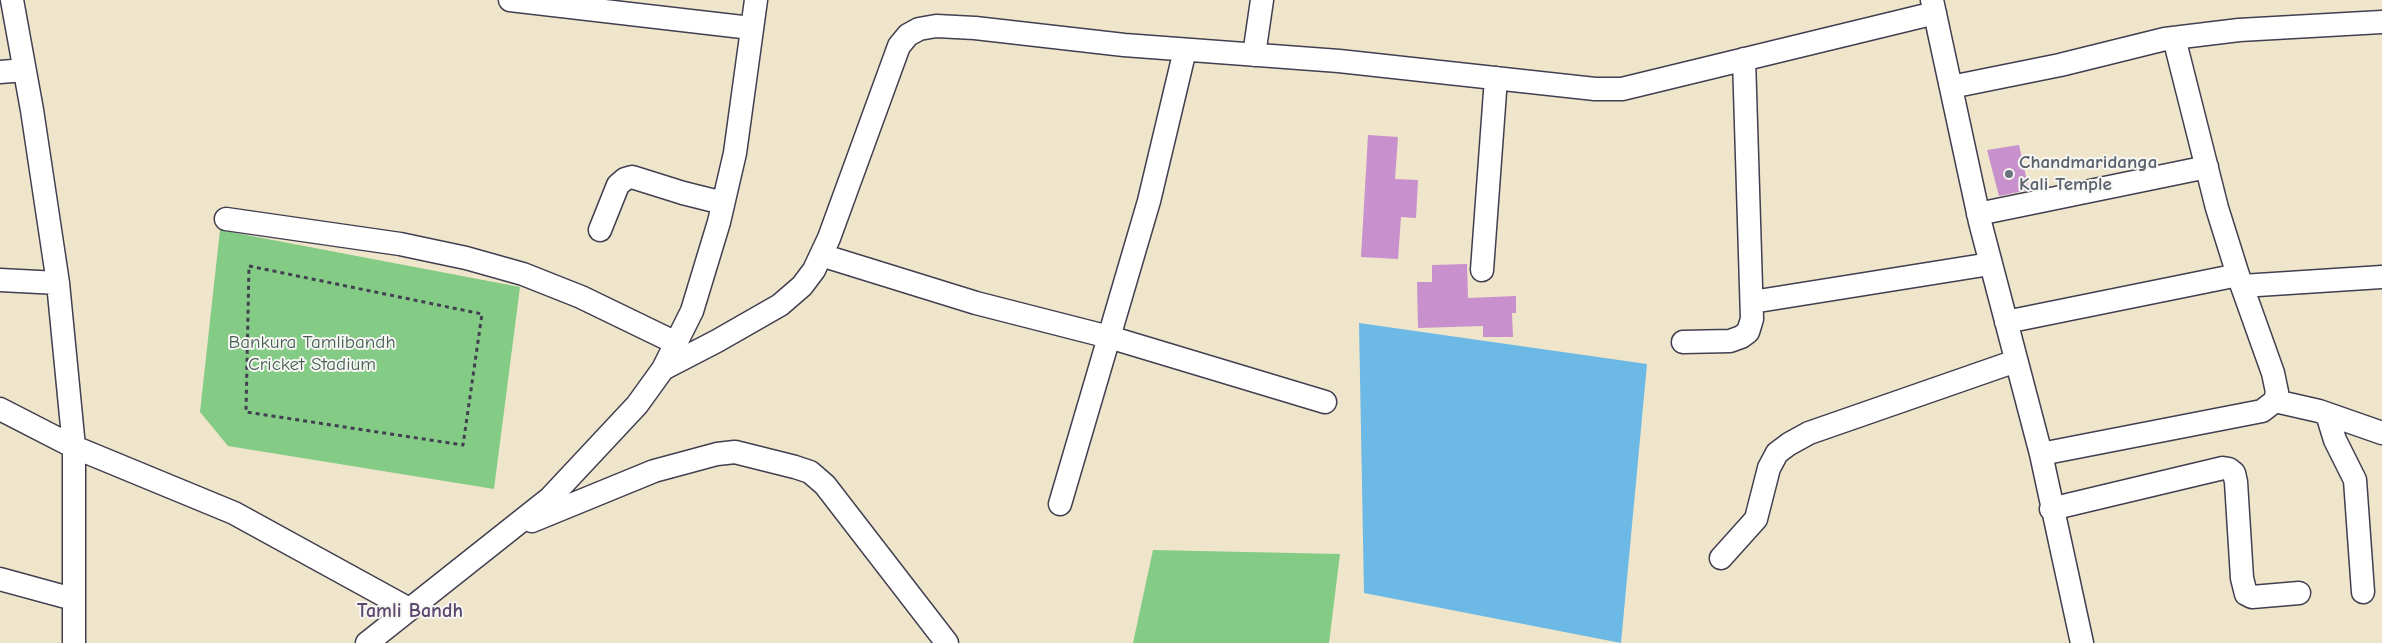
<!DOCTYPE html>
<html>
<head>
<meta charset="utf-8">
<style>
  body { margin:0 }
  canvas { display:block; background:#eee5ca }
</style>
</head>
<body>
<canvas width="2382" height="643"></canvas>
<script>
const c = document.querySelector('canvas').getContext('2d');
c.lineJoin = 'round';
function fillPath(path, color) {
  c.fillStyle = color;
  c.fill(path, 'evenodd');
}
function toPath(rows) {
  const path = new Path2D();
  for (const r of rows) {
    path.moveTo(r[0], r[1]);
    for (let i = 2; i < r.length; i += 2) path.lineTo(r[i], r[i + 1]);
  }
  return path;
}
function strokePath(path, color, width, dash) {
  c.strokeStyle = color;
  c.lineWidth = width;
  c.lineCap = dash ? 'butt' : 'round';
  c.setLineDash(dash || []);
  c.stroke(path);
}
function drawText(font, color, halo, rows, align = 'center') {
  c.font = font + ' "Comic Neue",sans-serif';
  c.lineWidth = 4;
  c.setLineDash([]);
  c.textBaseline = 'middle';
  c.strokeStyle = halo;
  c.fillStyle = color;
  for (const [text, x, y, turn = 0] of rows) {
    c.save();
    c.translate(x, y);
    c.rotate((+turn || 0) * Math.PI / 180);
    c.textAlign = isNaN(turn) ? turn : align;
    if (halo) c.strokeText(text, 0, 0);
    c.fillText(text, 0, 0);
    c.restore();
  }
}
const green = toPath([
  [220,230,520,287,494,489,228,446,200,412],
  [1153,550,1340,554,1329,643,1133,643]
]);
const water = toPath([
  [1359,323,1647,364,1621,643,1364,593]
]);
const building = toPath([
  [1368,135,1398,137,1395,179,1418,180,1416,218,1401,217,1398,259,1361,257],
  [2019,145,2029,190,1999,196,1987,150],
  [1467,264,1468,298,1516,296,1516,313,1512,313,1513,337,1483,337,1483,326,1418,328,1417,282,1432,282,1432,265]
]);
const path = toPath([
  [249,266,482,314,463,445,246,412,249,266]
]);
const minor = toPath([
  [12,0,32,110,58,283,74,447,74,643],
  [510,0,751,28],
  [1932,0,1980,222,2041,454,2082,643],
  [1254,55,1262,0],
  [0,72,24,70],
  [1951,87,2060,65,2165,39,2239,30,2382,22],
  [1978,214,2207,167],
  [226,219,400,244,466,258,523,274,581,297,676,343],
  [600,230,618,185,625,179,632,177,683,193,723,203],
  [821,255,976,303,1109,337,1325,402],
  [1482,270,1496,78],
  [0,280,58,283],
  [2242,286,2382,277],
  [1752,302,1990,264],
  [2006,322,2238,275],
  [1683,342,1730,341,1741,337,1748,332,1752,319,1744,59],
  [663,369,717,341,780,305,802,286,814,270,829,238,899,46,908,35,919,29,936,26,975,28,1124,45,1339,61,1595,89,1622,89,1935,13],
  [2275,401,2319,411,2382,433],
  [0,409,74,447,234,513,409,609],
  [2327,414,2335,440,2355,480,2363,592],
  [2041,454,2262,411,2275,401,2277,392,2273,373,2238,275,2217,208,2174,38],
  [1060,504,1149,201,1185,50],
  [2051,509,2223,468,2229,469,2234,473,2236,482,2242,578,2246,594,2252,597,2299,593],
  [532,521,654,471,717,454,735,452,795,467,810,472,825,485,947,643],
  [1721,558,1756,519,1769,468,1777,453,1789,444,1809,433,2016,361],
  [0,579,73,599],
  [367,643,550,498,637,405,663,369,692,311,719,222,735,153,756,0]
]);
const markers = [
  [2009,174,5,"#6b7280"]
];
const worshipNames = [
  ["Chandmaridanga",2019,163],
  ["Kali Temple",2019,185]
];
const parkNames = [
  ["Bankura Tamlibandh",312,343],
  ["Cricket Stadium",312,365]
];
const neighbourhoodNames = [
  ["Tamli Bandh",410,611]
];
fillPath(green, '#84cb86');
fillPath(water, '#6db9e6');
fillPath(building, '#c990ce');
strokePath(minor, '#413f50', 25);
strokePath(path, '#413f50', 3, [4, 4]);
strokePath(minor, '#fff', 22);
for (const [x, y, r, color] of markers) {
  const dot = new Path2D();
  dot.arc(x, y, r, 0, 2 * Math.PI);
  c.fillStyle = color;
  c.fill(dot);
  strokePath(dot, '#f6f6f2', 2);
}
drawText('bold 19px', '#5b616d', '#f6f6f2', worshipNames, 'left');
drawText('19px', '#445d55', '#f6f6f2', parkNames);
drawText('bold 20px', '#5c486e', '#f6f6f2', neighbourhoodNames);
</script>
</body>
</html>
